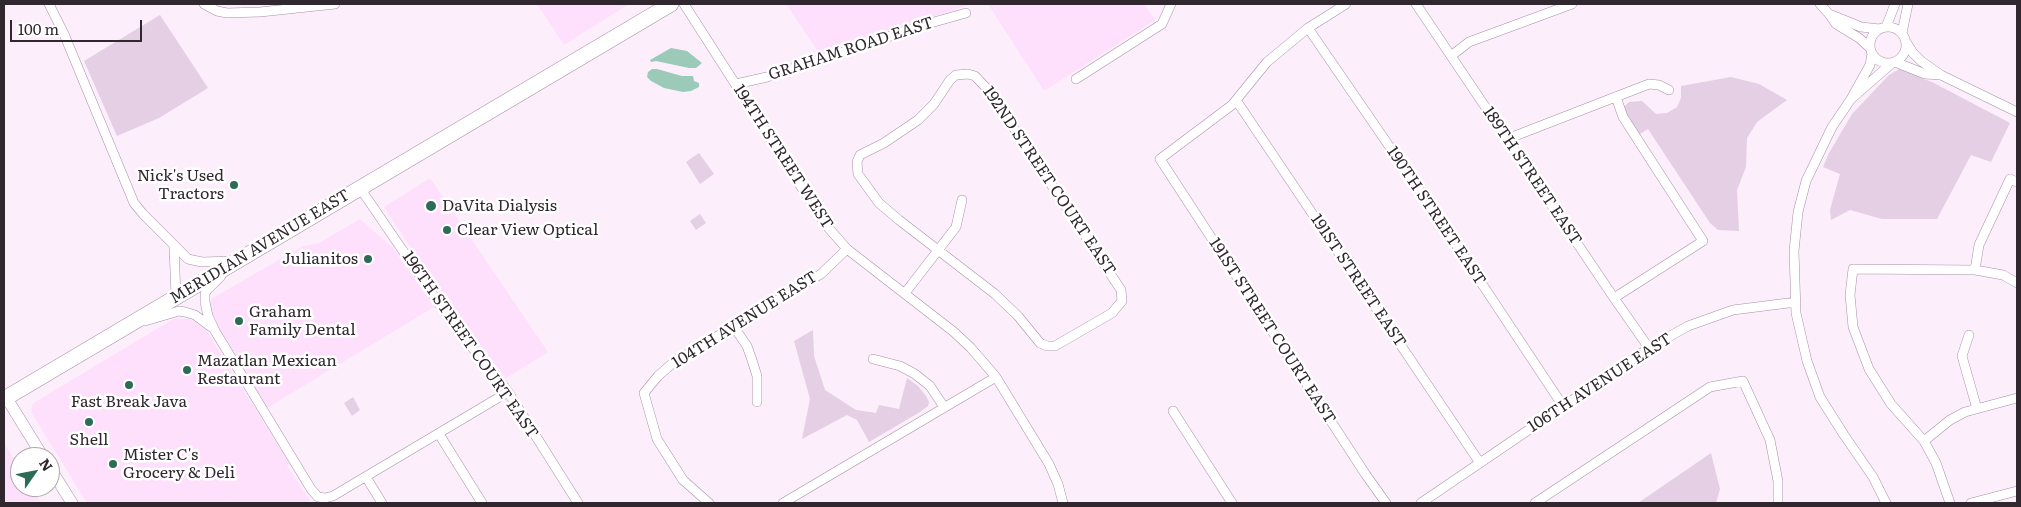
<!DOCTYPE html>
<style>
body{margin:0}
#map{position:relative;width:2021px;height:507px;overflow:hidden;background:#fdeefc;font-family:Literata,serif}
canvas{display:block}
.frame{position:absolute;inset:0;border:5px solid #30272f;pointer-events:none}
.north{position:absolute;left:10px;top:447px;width:50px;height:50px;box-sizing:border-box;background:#fff;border:1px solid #aca9ac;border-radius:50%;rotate:57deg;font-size:14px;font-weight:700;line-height:20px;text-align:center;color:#30272f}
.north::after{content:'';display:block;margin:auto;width:18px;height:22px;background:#2b6b58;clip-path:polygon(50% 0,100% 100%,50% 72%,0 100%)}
.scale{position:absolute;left:10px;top:20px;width:132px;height:22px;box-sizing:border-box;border:2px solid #30272f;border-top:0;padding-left:6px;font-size:15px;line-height:18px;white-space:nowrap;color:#30272f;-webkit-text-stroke:4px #fff;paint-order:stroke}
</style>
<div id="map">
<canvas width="2021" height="507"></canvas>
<div class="frame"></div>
<div class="north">N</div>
<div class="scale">100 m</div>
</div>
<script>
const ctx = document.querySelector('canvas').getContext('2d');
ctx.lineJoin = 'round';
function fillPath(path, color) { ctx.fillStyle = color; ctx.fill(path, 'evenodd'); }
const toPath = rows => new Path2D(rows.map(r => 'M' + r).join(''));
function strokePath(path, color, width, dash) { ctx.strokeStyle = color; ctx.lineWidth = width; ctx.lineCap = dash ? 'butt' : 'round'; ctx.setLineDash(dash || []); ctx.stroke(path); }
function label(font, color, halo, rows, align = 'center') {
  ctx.font = font + ' Literata,serif'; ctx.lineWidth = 5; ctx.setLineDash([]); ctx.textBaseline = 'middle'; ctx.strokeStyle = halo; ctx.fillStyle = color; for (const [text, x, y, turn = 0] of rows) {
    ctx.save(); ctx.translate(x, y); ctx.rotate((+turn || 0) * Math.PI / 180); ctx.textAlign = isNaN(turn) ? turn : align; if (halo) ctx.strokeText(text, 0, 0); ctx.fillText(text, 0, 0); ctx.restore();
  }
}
fillPath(toPath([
 [537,4,629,4,564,45],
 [786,4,971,4,821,56],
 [988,4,1144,4,1155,20,1044,91],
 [430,178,548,352,506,378,449,306,384,207],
 [360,219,394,249,434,307,267,408,212,317,210,304,211,299,303,246,319,243],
 [175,318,189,319,206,330,290,464,287,466,310,501,307,503,232,503,230,501,226,503,87,503,34,417,31,412,32,406,35,402],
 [4,443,20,469,20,487,31,487,41,503,4,503]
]), '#fee0fd');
fillPath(toPath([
 [160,15,208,88,159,118,117,136,84,61],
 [1901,68,1911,71,1921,78,1932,82,2010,123,1991,162,1971,155,1937,219,1882,219,1850,210,1831,220,1830,210,1840,174,1823,167,1829,153,1852,114,1889,75],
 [1731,77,1759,84,1787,100,1757,122,1747,138,1746,167,1737,190,1739,231,1718,230,1710,223,1648,129,1640,134,1624,112,1624,107,1629,102,1642,101,1656,114,1667,113,1677,107,1681,98,1681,86],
 [699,153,714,174,700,184,686,162],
 [700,214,706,223,696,230,690,221],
 [813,330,814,356,825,390,856,410,876,413,879,405,899,409,907,378,918,386,926,396,929,402,928,406,920,412,869,442,857,420,847,415,802,439,810,399,794,341],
 [353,397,360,410,352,416,344,403],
 [1711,453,1720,489,1716,503,1638,503]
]), '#e4cfe4');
fillPath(toPath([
 [671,48,687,51,702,63,696,68,689,68,656,61,651,62,650,60],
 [652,69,657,69,682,76,693,76,694,81,699,83,699,87,691,91,683,92,664,88,651,81,647,77,648,72]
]), '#9bcab9');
const minor = toPath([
 [49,4,64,34,134,203,143,214,188,259,202,262,232,261],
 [204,4,217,11,227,13,260,12,335,4],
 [684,4,825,224,847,249,954,332,971,348,996,377,1049,464,1058,484,1063,503],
 [1346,4,1308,28,1267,62,1232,105,1160,159,1366,475,1386,503],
 [1416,4,1614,298,1649,348],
 [1820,4,1829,14],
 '1870 45a18 18 0 1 1 36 0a18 18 0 1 1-36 0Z',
 [1886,27,1895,4],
 [1308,28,1431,207,1563,406],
 [1902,33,1908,4],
 [1870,48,1859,38,1836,24,1829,14,1861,27,1880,29],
 [1872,54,1870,65,1851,99,1892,63],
 [1451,56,1469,42,1572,4],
 [1895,62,1925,74,1941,75,1921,61,1913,53,1906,42],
 [968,74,975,76,990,92,1121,290,1122,301,1112,313,1055,346,1047,346,1040,343,1018,316,995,294,899,220,879,203,858,174,857,162,860,155,884,143,918,120,934,104,950,80,956,75,968,74],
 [1941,75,2017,112],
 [1076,79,1162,24,1171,4],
 [736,84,767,77,927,24,966,13],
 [1851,99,1832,127,1806,181,1798,212,1794,251,1796,313,1807,361,1820,397,1844,435,1873,477,1886,503],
 [1236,100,1480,463],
 [1507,139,1649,84,1659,85,1669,90],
 [360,188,457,330,494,373,508,392,578,503],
 [174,247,176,296],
 [1975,270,2003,275,2017,283],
 [221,276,207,290,205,294,205,302,208,316,215,331,311,489,318,497,325,498,333,496,508,392],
 [905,293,956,227,962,200],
 [1614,298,1703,241,1623,117,1616,97],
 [145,321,179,311,185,312,195,315,211,327],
 [734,327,747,346,752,360,757,376,757,402],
 [1969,335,1962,356,1977,409],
 [873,359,900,366,915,374,930,386,944,407],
 [1173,411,1232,503],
 [439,434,482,503],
 [1924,441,1950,420,1965,412,2017,398],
 [366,477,382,503],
 [709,503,683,480,657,439,644,393,658,376,674,362,821,274,847,249],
 [783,503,996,377],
 [1421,503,1649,348,1688,326,1733,310,1796,302],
 [1535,503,1710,387,1743,381,1770,440,1778,481,1778,503],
 [1950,503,1936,463,1924,441,1891,404,1869,369,1853,327,1850,295,1853,269,1975,270,1979,245,2010,179,2017,182],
 [1971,503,2017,491]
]);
const tertiary = toPath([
 [6,397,43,457],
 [50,468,72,503]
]);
const primary = toPath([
 [4,399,671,4]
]);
strokePath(minor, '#a690a6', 10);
strokePath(tertiary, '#a690a6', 12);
strokePath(primary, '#a690a6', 16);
strokePath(minor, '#fff', 9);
strokePath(tertiary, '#fff', 11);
strokePath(primary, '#fff', 15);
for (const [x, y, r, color] of [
 [234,185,5,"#2b6b58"],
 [431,206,6,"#2b6b58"],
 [447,230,5,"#2b6b58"],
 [368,259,5,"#2b6b58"],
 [239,321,5,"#2b6b58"],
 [187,370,5,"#2b6b58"],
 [129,385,5,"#2b6b58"],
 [89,422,5,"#2b6b58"],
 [113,464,5,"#2b6b58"]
]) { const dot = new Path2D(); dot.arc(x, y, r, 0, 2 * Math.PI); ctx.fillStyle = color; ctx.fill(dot); strokePath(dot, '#fff', 2); }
label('16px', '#30272f', '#fff', [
 ["GRAHAM ROAD EAST",851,49,-18],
 ["194TH STREET WEST",783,157,57],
 ["189TH STREET EAST",1532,176,56],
 ["192ND STREET COURT EAST",1049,181,56],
 ["190TH STREET EAST",1436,216,56],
 ["MERIDIAN AVENUE EAST",260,247,-31],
 ["191ST STREET EAST",1358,281,56],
 ["104TH AVENUE EAST",745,320,-32],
 ["191ST STREET COURT EAST",1272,331,57],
 ["196TH STREET COURT EAST",470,345,55],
 ["106TH AVENUE EAST",1600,383,-33]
]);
label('16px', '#30272f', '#fff', [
 ["Nick's Used",224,176,"right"],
 ["Tractors",224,194,"right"],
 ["DaVita Dialysis",442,206],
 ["Clear View Optical",457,230],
 ["Julianitos",358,259,"right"],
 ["Graham",249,312],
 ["Family Dental",249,330],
 ["Mazatlan Mexican",197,361],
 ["Restaurant",197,379],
 ["Fast Break Java",129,402,"center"],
 ["Shell",89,440,"center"],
 ["Mister C's",123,455],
 ["Grocery & Deli",123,473]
], 'left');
</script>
